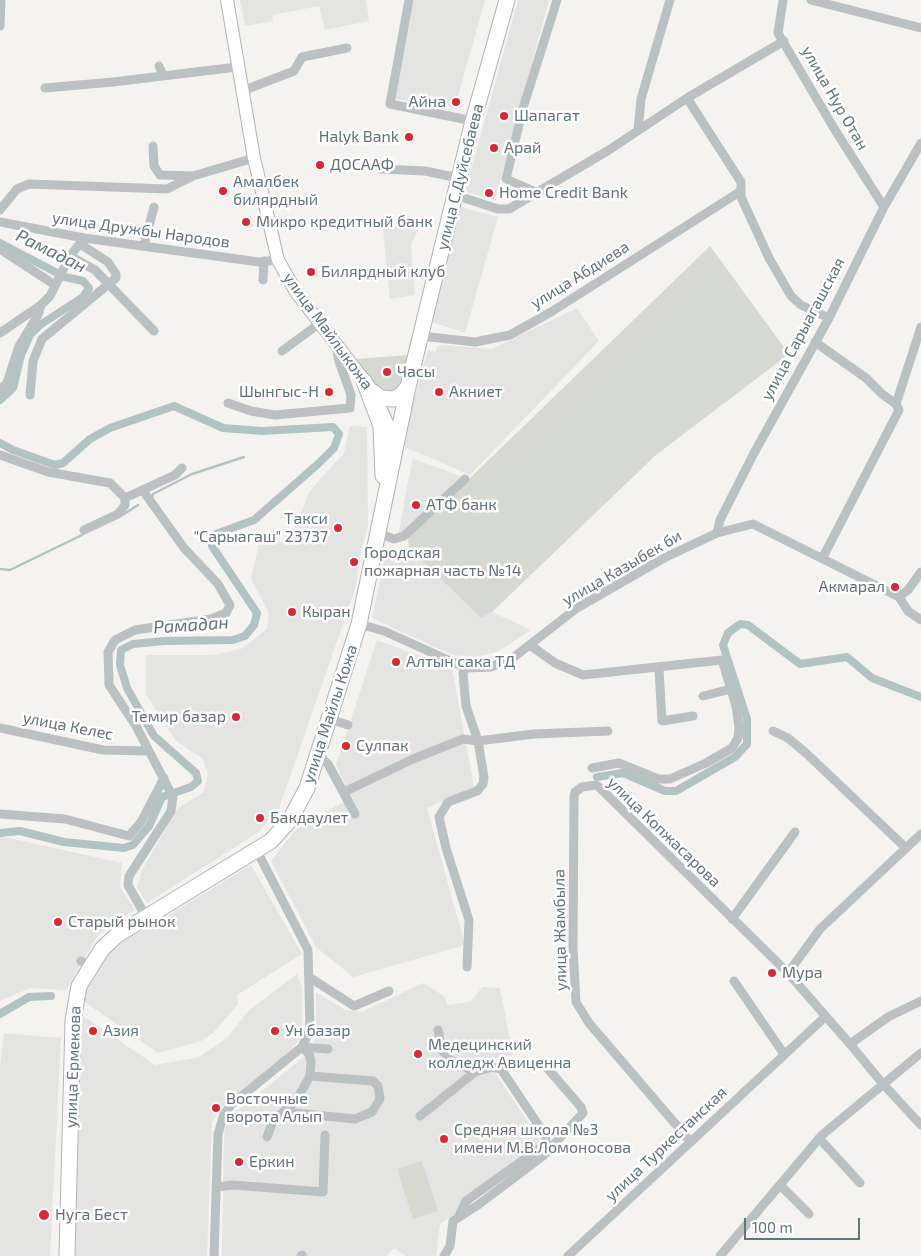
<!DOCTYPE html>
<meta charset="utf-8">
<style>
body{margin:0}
#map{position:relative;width:921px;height:1256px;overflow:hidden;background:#f4f3f0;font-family:"Exo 2",sans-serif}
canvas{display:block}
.scale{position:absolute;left:744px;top:1218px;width:116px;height:22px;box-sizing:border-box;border:2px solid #5f767a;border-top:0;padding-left:6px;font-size:15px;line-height:18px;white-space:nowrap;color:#5f767a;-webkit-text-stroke:4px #fff;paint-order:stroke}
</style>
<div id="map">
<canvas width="921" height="1256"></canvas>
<div class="scale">100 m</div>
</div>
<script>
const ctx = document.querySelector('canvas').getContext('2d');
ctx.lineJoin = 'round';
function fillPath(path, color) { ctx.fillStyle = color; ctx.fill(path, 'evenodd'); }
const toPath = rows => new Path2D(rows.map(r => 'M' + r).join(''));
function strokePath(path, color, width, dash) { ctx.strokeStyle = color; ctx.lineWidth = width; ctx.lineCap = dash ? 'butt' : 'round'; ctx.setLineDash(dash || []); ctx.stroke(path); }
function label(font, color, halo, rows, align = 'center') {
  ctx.font = font + ' "Exo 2",sans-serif'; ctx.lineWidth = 5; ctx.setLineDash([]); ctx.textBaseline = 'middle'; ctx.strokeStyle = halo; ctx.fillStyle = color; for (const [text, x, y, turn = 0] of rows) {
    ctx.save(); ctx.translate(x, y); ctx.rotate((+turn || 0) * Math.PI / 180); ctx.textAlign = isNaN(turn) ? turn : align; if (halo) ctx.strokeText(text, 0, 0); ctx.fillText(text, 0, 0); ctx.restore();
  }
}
fillPath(toPath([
 [240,0,366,0,369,21,325,30,319,6,272,15,273,21,245,26],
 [414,0,485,0,455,107,395,99],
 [518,0,549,0,495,199,465,192],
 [461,207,498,217,465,333,432,322],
 [394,223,421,224,411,245,415,295,390,299,383,229],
 [577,308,599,341,470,475,405,447,408,420,428,350,436,352,437,347,442,345,492,349],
 [350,426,367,427,368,526,361,550,355,590,278,811,259,832,147,903,137,888,142,870,178,808,204,792,208,774,202,758,176,741,146,694,146,655,213,655,241,649,267,629,269,613,251,579,260,539,289,544,309,492,344,453],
 [413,459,461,476,398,537,407,486],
 [387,548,409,548,481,617,492,612,531,630,497,652,476,657,452,655,372,618],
 [377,640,452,668,474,787,427,808,465,945,353,977,316,947,271,861,298,827,351,798,336,765],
 [0,836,122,863,120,887,135,910,98,935,66,990,30,988,0,1001],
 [251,865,302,954,237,995,238,1004,214,1032,201,1041,158,1053,82,1000,85,984,108,953,126,936,139,933],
 [297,974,302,988,302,1037,280,1062,222,1107,212,1122,207,1256,72,1256,79,1013,155,1065,199,1057,227,1038,248,1011],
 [423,983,444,996,447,1005,471,1002,482,987,500,988,513,1055,490,1059,491,1067,545,1147,542,1152,440,1224,436,1256,406,1256,394,1248,386,1256,222,1256,224,1136,227,1122,237,1111,310,1052,316,1036,316,992,345,1010,362,1012],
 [4,1033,61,1038,50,1256,0,1256,0,1066]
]), '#e4e4e3');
fillPath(toPath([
 [710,246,789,354,656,455,492,612,481,618,409,548,408,538],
 [408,355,401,386,396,395,378,391,356,359],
 [422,1161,438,1211,413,1219,397,1169]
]), '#d5d9cf');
strokePath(toPath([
 [152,498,153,494,192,474,244,457],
 [121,516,138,505],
 [0,569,10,570,84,534]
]), '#b1c3c3', 2.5);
strokePath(toPath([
 [0,243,65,277,83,281,89,288,83,297,40,325,30,335,21,355,13,388,0,400],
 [0,443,13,450,55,465,63,463,90,439,110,428,174,406,223,428,262,431,333,427,339,434,334,448,318,464,254,520,216,534,212,546,257,613,254,625,245,636,233,640,164,641,133,644,121,650,120,665,127,688,154,736,196,773,198,781,191,787,162,797,149,826,133,845,124,848,64,842,20,831,0,833],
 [597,777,623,773,665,791,676,791,735,757,747,744,747,719,723,645,728,633,740,624,748,625,800,664,847,657,872,678,921,697],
 [0,1014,29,997,51,996]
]), '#b1c3c3', 8);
const secondary = toPath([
 [227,0,254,158,278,260,296,292,373,392,396,443]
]);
const primary = toPath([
 [364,381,381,426,383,476],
 [373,392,381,398,393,399,400,396,408,387],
 [67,1256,73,1020,79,986,102,949,117,935,271,841,290,820,307,788,359,624,408,387,473,121,507,0]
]);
strokePath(secondary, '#adb5b7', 14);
strokePath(primary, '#aeb5b7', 17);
strokePath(toPath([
 [409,0,390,104,473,121],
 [783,0,778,33,835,130,884,207],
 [811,0,921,28],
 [0,26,1,0],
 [159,66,163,75],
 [45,88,113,82,237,67],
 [242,91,294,71,302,57,347,48],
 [687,98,741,182,741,197,769,258,791,296,801,305,829,318],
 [638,130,641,99,670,0],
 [153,146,154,166,160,175,193,176],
 [381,169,425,171,459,178],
 [538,193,506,179,523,108,557,0],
 [455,195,498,209,509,209,609,150,687,98,784,41],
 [0,210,17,189,29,184,167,189,193,176,254,158],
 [0,222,84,238,259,262,278,260],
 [144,245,154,207],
 [0,249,55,285],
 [70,256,95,270,154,331],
 [263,280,264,261],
 [0,333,41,305,50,296,70,256,83,240],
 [421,336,475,342,510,335,551,312,741,191],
 [815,342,866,378,882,394,896,404],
 [282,351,320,323],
 [0,390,7,383,19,346,38,315,41,305],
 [30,395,33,361,42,339,116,278,116,274,108,262,80,244],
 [228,403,251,411,275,415,350,408,351,395,339,361,337,352,340,347],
 [0,455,48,472,110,483,125,498],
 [144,492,184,548,218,584,230,605,226,613,211,619,135,630,115,640,108,652,109,685,136,726,173,797,171,811,166,819,129,876,128,885,146,917],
 [125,498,175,475,182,468],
 [84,530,118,514,125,505,125,498],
 [378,533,394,539,404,536,465,479],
 [717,533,720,520,754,453,829,318,884,207,921,143],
 [823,557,899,410,896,404,921,327],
 [899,597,908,590,921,572],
 [359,624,384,631,466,668,491,667,514,657,577,608,664,558,717,533,753,524,899,597,908,611,921,620],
 [530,645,555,663,583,675,722,660,736,706,739,728,738,738,732,748,706,763,670,779,658,779,619,763,592,768],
 [466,668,463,673,466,706,478,741,484,777,483,784,477,791,448,802,439,817,446,848,469,920,467,967],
 [659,669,662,721,693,716],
 [703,696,731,689],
 [330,719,348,725],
 [0,728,103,750,148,751],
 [773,731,788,738,807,754,906,848],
 [318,755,328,764,355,814],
 [344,792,413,759,463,739,478,741,534,734,608,731],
 [0,814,65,819,129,836,141,822,164,778],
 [732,919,795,832],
 [81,961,90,966],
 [788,973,820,929,921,834],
 [309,977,354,1006,389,991],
 [734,981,784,1054],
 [438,1030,442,1050,449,1059,475,1072],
 [850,1044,888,1017,921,1001],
 [302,1047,328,1049],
 [286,1112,355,1119,372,1112,380,1099,378,1086,373,1081,310,1076],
 [420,1116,475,1072,492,1067,501,1069,545,1135,546,1142,543,1146,466,1201,458,1218],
 [267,1137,273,1121,296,1101,310,1076,311,1061,309,1054,302,1047],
 [819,1138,860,1183],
 [690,1141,589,1023,576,1002,573,948,574,797,575,792,582,787,596,785,599,787,788,973,850,1044,883,1084,921,1125],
 [780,1185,809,1214],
 [216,1187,233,1185,323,1192,325,1135],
 [214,1256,218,1134,224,1114,232,1104,302,1047,310,1030,308,950,257,851],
 [301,1256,302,1255],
 [444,1256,450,1246,453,1221,478,1205,543,1156,583,1113,581,1107,548,1069],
 [568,1256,825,1017],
 [720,1256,822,1135,921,1053]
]), '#bac1c2', 9);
strokePath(secondary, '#fff', 12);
strokePath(primary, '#fff', 15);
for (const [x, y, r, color] of [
 [456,102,5,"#de2630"],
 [504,116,5,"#de2630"],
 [409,137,5,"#de2630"],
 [494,148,5,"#de2630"],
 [320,165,5,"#de2630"],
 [223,191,5,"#de2630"],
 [489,193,5,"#de2630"],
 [246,222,5,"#de2630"],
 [311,272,5,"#de2630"],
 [387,372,5,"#de2630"],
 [329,392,5,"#de2630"],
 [439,392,5,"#de2630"],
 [416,505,5,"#de2630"],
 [338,528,5,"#de2630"],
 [354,562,5,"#de2630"],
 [895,587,5,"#de2630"],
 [292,612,5,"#de2630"],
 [396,662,5,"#de2630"],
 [236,717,5,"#de2630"],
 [346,746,5,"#de2630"],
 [260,818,5,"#de2630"],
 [58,922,5,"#de2630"],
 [772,973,5,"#de2630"],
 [93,1031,5,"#de2630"],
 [275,1031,5,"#de2630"],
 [418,1054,5,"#de2630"],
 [216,1108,5,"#de2630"],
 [444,1139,5,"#de2630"],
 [239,1162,5,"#de2630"],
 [44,1215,6,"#de2630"]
]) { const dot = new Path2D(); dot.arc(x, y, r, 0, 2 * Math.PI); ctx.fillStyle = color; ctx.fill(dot); strokePath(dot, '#fff', 2); }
label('16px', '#5f767a', '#fff', [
 ["улица Нур Отан",835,98,60],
 ["улица С.Дуйсебаева",460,177,-76],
 ["улица Дружбы Народов",141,230,8],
 ["улица Абдиева",580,275,-32],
 ["улица Сарыагашская",803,329,-62],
 ["улица Майлыкожа",328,331,54],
 ["улица Казыбек би",622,568,-30],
 ["улица Майлы Кожа",330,714,-72],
 ["улица Келес",68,726,11],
 ["улица Копжасарова",664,832,44],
 ["улица Жамбыла",560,930,-91],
 ["улица Ермекова",73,1067,-88],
 ["улица Туркестанская",666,1144,-43]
]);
label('16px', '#5f767a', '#fff', [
 ["Айна",446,102,"right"],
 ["Шапагат",514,116],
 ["Halyk Bank",399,137,"right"],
 ["Арай",504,148],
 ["ДОСААФ",330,165],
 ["Амалбек",233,182],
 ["билярдный",233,200],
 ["Home Credit Bank",499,193],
 ["Микро кредитный банк",256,222],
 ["Билярдный клуб",321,272],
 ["Часы",397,372],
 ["Шынгыс-Н",319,392,"right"],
 ["Акниет",449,392],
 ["АТФ банк",426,505],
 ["Такси",328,519,"right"],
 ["\"Сарыагаш\" 23737",328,537,"right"],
 ["Городская",364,553],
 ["пожарная часть №14",364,571],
 ["Акмарал",885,587,"right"],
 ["Кыран",302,612],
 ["Алтын сака ТД",406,662],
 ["Темир базар",226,717,"right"],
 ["Сулпак",356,746],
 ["Бакдаулет",270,818],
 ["Старый рынок",68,922],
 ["Мура",782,973],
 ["Азия",103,1031],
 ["Ун базар",285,1031],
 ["Медецинский",428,1045],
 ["колледж Авиценна",428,1063],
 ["Восточные",226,1099],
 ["ворота Алып",226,1117],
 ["Средняя школа №3",454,1130],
 ["имени М.В.Ломоносова",454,1148],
 ["Еркин",249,1162],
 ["Нуга Бест",55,1215]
], 'left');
label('italic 18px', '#5a7776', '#fff', [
 ["Рамадан",51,251,26],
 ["Рамадан",191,625,-4]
]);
</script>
